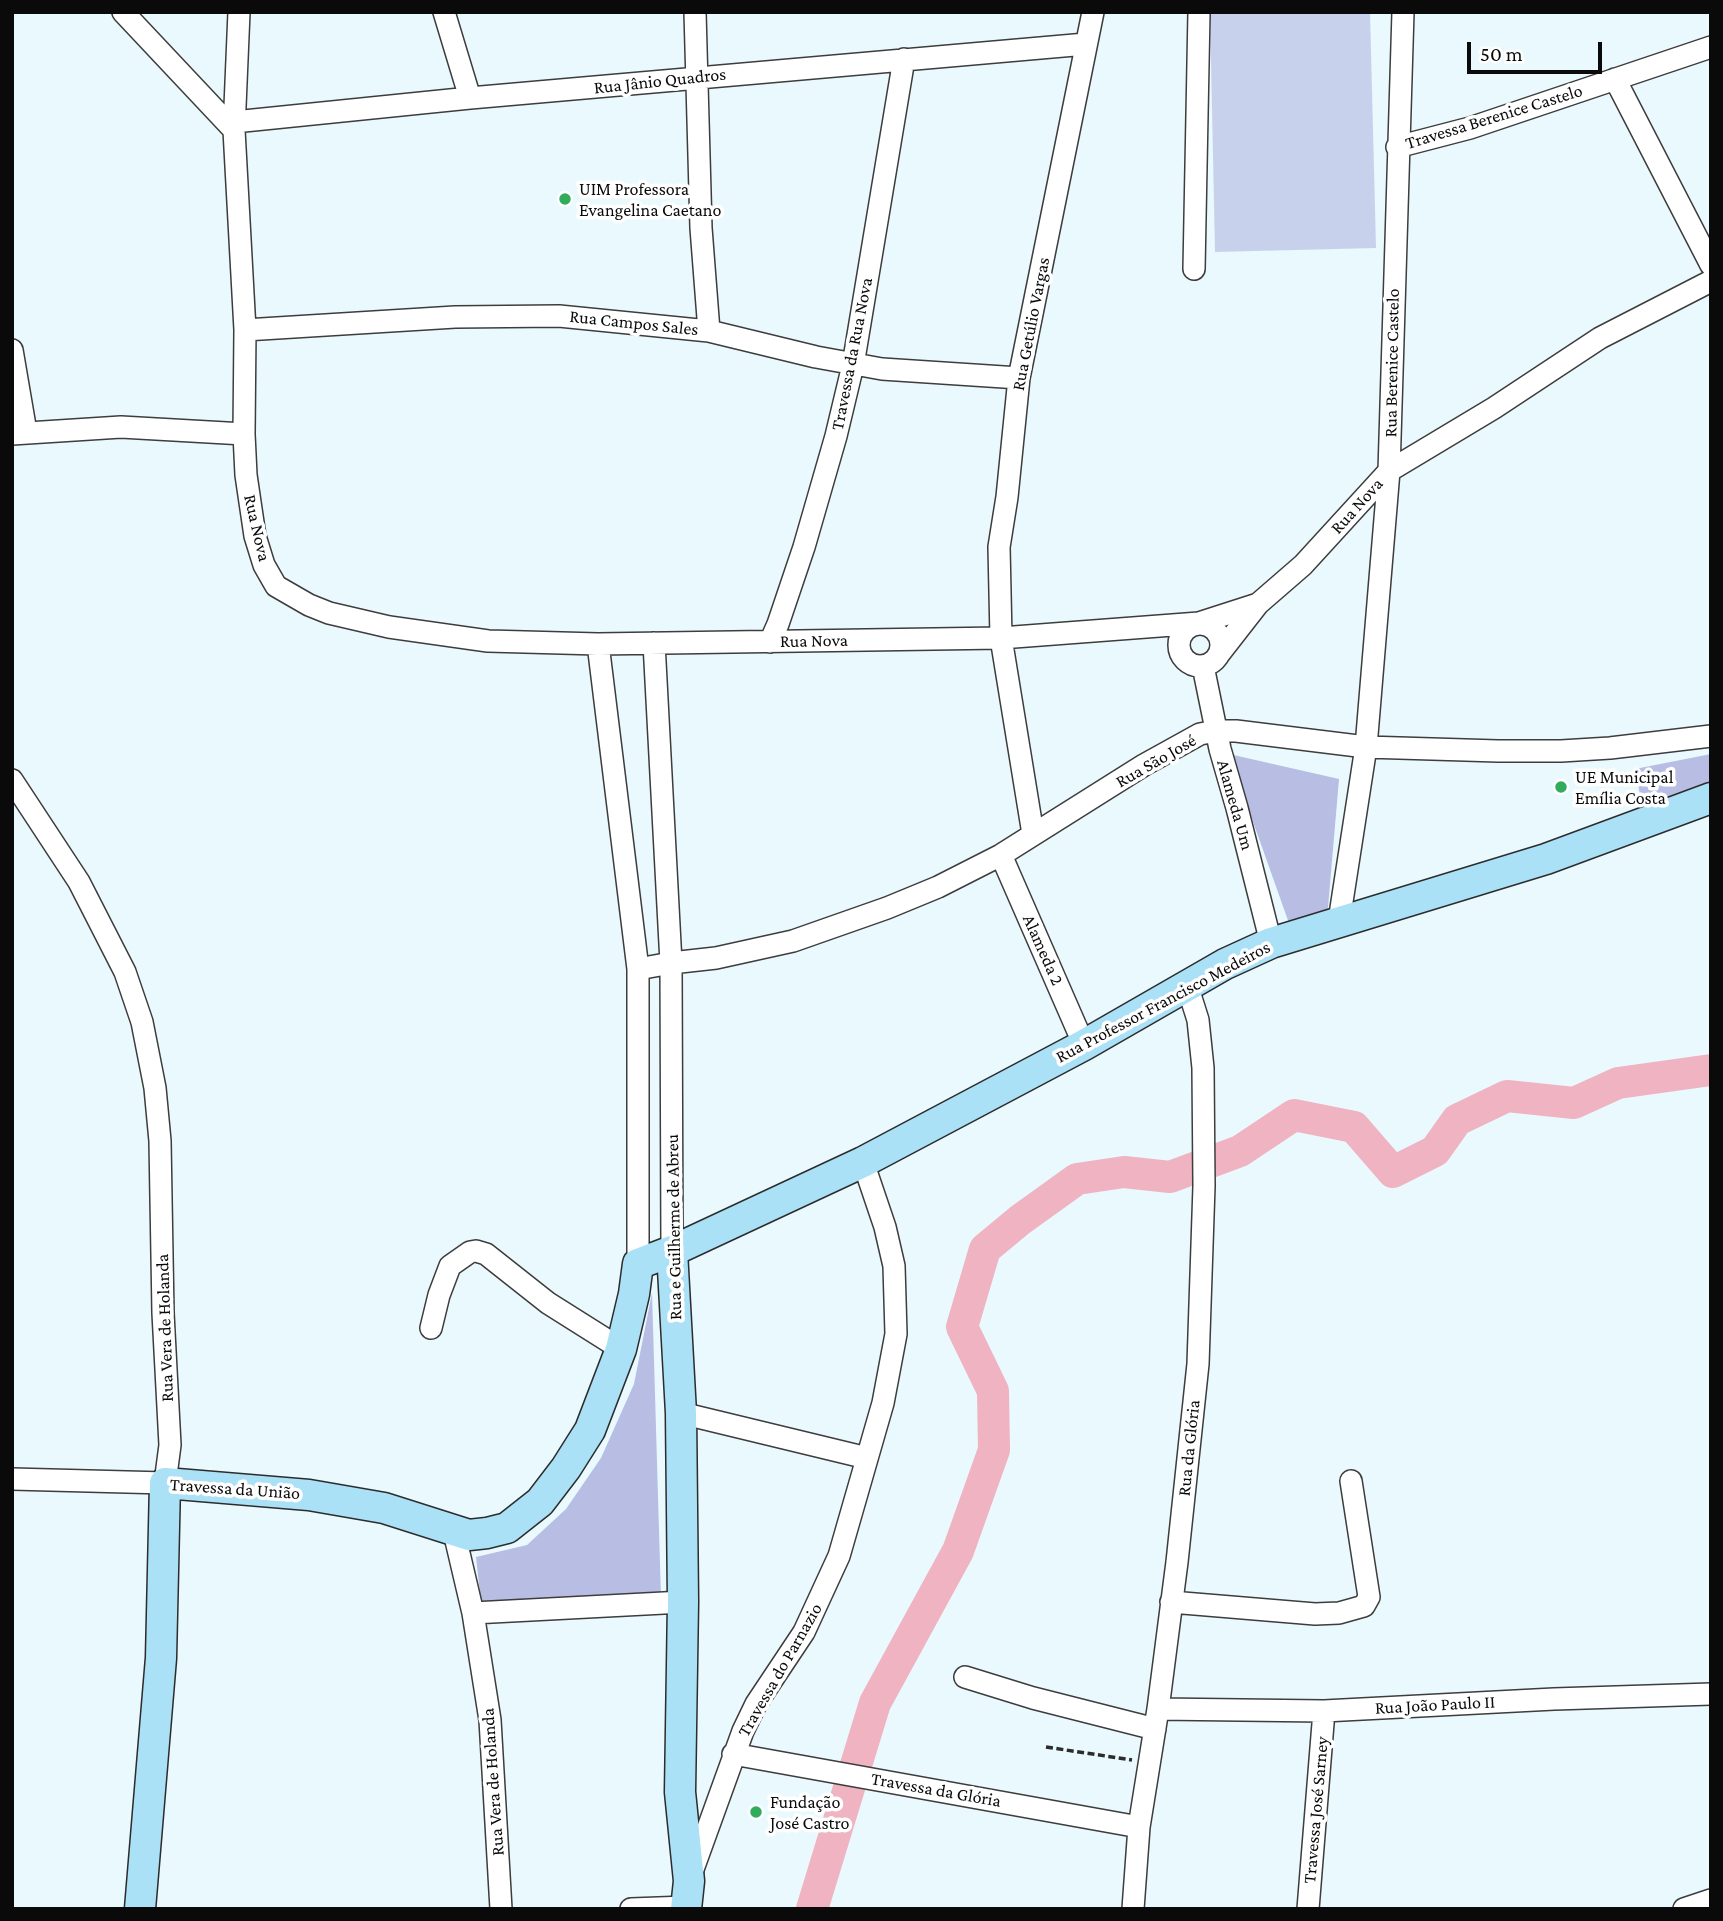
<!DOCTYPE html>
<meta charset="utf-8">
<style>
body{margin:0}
#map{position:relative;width:1723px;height:1921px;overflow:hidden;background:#e9f9fd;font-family:"Crimson Pro",serif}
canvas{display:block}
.frame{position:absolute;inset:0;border:14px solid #0a0a0a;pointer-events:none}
.scale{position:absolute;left:1467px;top:42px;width:135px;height:32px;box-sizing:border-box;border:4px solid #0a0a0a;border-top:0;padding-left:9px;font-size:21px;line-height:24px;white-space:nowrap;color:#0a0a0a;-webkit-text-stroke:5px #fff;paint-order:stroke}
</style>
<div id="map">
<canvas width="1723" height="1921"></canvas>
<div class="frame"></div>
<div class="scale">50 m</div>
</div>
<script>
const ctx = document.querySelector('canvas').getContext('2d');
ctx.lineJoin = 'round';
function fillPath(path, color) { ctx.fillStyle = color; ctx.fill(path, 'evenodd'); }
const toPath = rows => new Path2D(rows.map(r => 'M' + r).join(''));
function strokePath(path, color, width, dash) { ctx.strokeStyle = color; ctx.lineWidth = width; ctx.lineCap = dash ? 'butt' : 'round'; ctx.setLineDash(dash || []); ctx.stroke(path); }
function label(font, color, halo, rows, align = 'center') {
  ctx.font = font + ' "Crimson Pro",serif'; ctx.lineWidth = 7; ctx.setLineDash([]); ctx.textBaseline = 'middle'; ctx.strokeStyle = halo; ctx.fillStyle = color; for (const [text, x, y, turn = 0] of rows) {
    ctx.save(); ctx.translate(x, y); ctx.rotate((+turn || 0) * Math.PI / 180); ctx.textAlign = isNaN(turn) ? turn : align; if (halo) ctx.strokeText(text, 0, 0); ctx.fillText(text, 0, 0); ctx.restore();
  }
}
fillPath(toPath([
 [1229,754,1339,779,1327,919,1290,926],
 [1711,754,1711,785,1644,815,1635,769],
 [652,1293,661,1598,482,1611,476,1557,527,1545,566,1509,601,1458,634,1384]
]), '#b7bde3');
fillPath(toPath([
 [1210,12,1370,12,1376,248,1215,252]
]), '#c8d1eb');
strokePath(toPath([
 [812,1909,875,1703,958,1551,994,1450,993,1391,962,1327,985,1249,1020,1220,1077,1179,1124,1172,1170,1177,1240,1151,1294,1115,1354,1127,1393,1172,1435,1151,1457,1120,1507,1096,1574,1103,1618,1083,1711,1070]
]), '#efb3c1', 32);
const street = toPath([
 [123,12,234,130],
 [239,12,234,130,245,330,244,434,246,475,255,536,264,565,276,586,309,605,329,613,389,627,488,641,598,644,1001,638,1199,623,1258,604,1303,565,1389,471,1494,408,1600,338,1711,281],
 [444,12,470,98],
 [695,12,701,228,709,331],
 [1615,79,1711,265],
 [234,122,470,98,1086,44],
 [1397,147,1470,128,1711,47],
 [1194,269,1199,12],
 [245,330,455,317,559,316,709,331,816,357,882,369,1019,378],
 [12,350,26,432],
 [12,434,121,427,244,434],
 '1179 645a21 21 0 1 1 42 0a21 21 0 1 1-42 0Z',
 [770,642,778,624,804,547,836,436,853,365,904,59],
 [654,643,671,963,672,1251],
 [598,644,638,969,638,1264],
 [1219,654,1258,604],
 [1203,666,1220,749,1237,808,1271,943],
 [12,780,79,882,125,972,142,1022,155,1088,160,1141,163,1313,170,1445,165,1483,12,1479],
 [1033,834,1001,638,999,547,1007,497,1019,378,1093,12],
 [1001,855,1084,1045],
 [1339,921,1366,747,1389,471,1403,12],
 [638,969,671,963,716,958,793,941,887,908,938,887,1001,855,1144,765,1200,734,1216,731,1236,731,1366,747,1498,751,1561,751,1610,748,1711,736],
 [431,1328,439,1295,450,1266,470,1252,476,1251,486,1254,548,1303,621,1349],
 [681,1413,867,1458],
 [454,1532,473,1613,490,1720,501,1909],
 [1171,1602,1315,1614,1339,1613,1364,1606,1369,1597,1351,1481],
 [473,1613,683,1602],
 [965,1677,1033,1698,1155,1729],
 [1158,1709,1324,1711,1554,1699,1711,1694],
 [733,1754,1139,1827],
 [692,1872,743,1731,756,1704,804,1632,839,1556,883,1403,896,1334,894,1266,885,1227,863,1162],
 [631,1909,686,1907],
 [1133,1909,1139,1827,1158,1709,1177,1562,1198,1364,1204,1186,1203,1068,1198,1020,1187,985],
 [1308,1909,1324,1711],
 [1684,1909,1711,1900]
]);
const secondary = toPath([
 [672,1251,681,1413,683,1602,680,1792,689,1881,686,1909],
 [140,1909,161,1658,165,1483,309,1495,384,1508,469,1535,487,1533,507,1528,540,1502,566,1468,590,1430,621,1349,634,1294,638,1264,672,1251,863,1162,1084,1045,1225,964,1271,943,1546,859,1711,798]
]);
strokePath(street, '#3d3d3d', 24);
strokePath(secondary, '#2c2c2c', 33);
strokePath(toPath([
 [1046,1747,1132,1760]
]), '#2c2c2c', 3.5, [7, 3.5]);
strokePath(street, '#fff', 21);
strokePath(secondary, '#abe1f7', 30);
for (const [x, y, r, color] of [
 [565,199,7,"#31ab5c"],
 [1561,787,7,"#31ab5c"],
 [756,1812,7,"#31ab5c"]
]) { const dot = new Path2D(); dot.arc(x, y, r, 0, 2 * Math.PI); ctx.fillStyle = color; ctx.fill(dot); strokePath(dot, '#fff', 2.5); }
label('18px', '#0a0a0a', '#fff', [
 ["Rua Jânio Quadros",660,81,-6],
 ["Travessa Berenice Castelo",1494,117,-17],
 ["Rua Campos Sales",634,323,6],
 ["Rua Getúlio Vargas",1031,324,-79],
 ["Travessa da Rua Nova",852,354,-79],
 ["Rua Berenice Castelo",1392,363,-89],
 ["Rua Nova",1357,506,-48],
 ["Rua Nova",257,528,77],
 ["Rua Nova",814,641,-1],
 ["Rua São José",1156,761,-30],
 ["Alameda Um",1235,805,74],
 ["Alameda 2",1043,950,66],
 ["Rua Professor Francisco Medeiros",1163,1002,-28],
 ["Rua e Guilherme de Abreu",674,1227,-91],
 ["Rua Vera de Holanda",165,1328,-92],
 ["Rua da Glória",1189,1448,-84],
 ["Travessa da União",235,1489,4],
 ["Travessa do Parnazio",780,1670,-60],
 ["Rua João Paulo II",1435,1705,-3],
 ["Rua Vera de Holanda",493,1782,-94],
 ["Travessa da Glória",936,1790,10],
 ["Travessa José Sarney",1316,1810,-85]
]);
label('18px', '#0a0a0a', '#fff', [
 ["UIM Professora",579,189],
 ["Evangelina Caetano",579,210],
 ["UE Municipal",1575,777],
 ["Emília Costa",1575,798],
 ["Fundação",770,1802],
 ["José Castro",770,1823]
], 'left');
</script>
